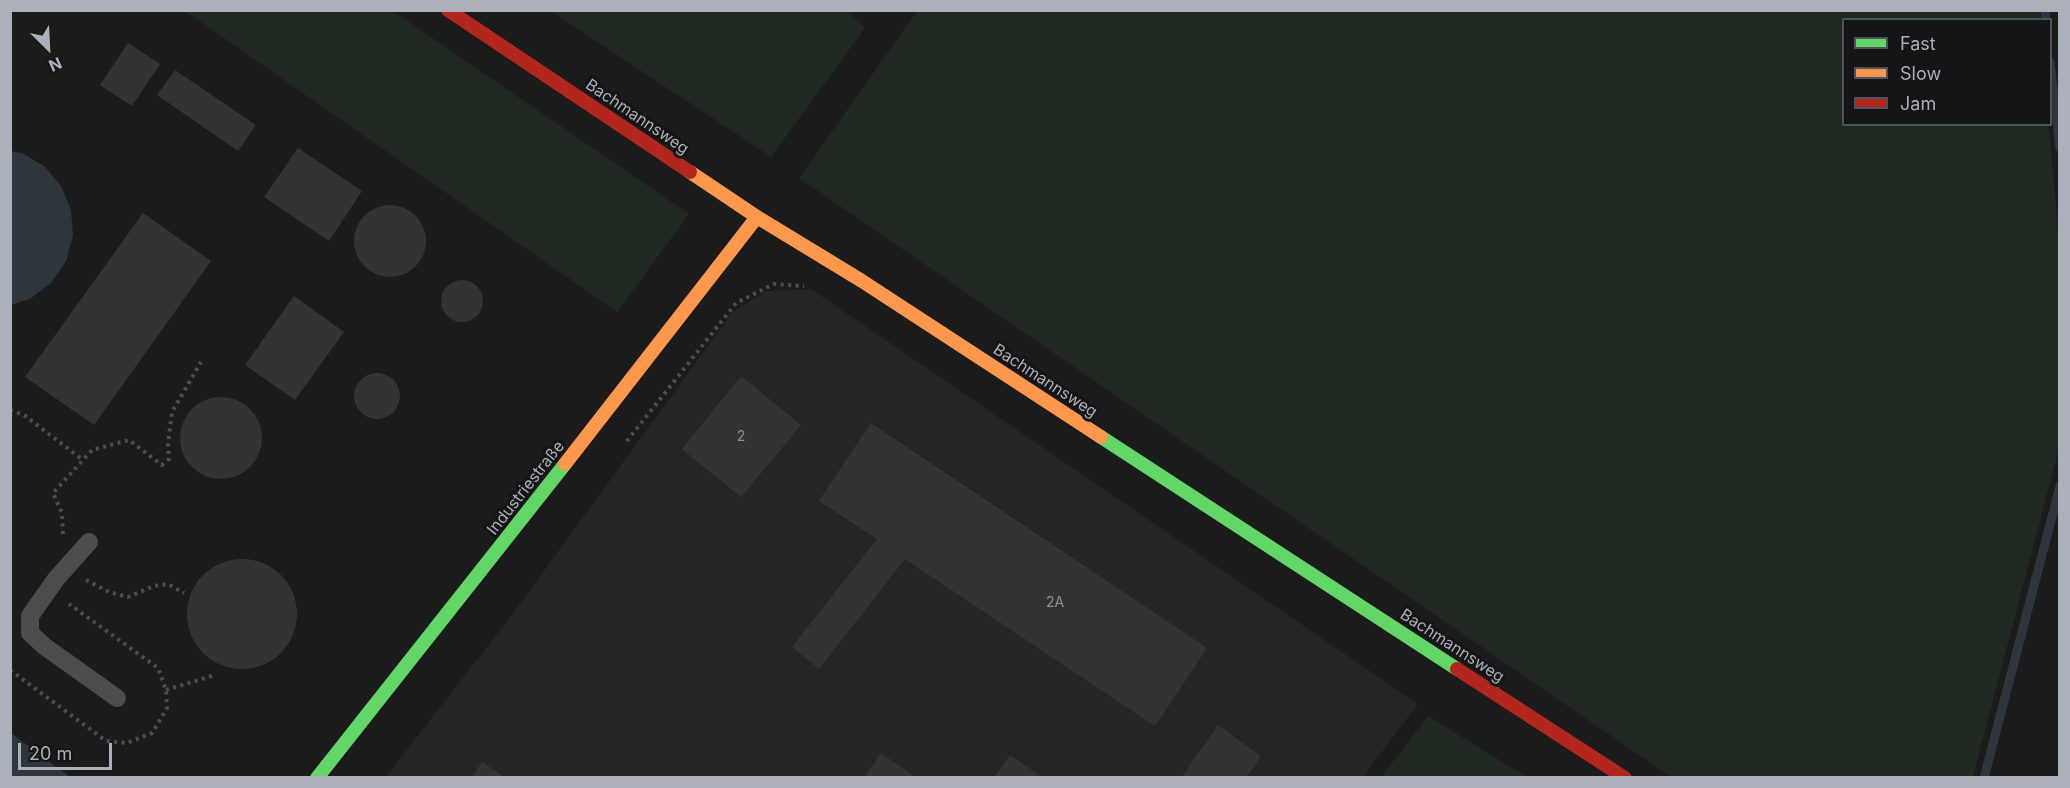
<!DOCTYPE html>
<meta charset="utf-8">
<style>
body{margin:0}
#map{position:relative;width:2070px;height:788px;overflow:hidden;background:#1b1b1b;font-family:Inter,sans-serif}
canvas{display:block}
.frame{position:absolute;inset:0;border:12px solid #acb0bb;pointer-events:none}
.legend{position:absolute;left:1842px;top:18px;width:210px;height:108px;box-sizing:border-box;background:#151417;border:2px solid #515259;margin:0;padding:8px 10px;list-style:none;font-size:18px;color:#acb0bb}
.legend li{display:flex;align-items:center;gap:12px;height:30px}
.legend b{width:30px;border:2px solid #515259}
.north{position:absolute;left:18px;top:18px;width:60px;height:60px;-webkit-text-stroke:4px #151417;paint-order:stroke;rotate:156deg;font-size:16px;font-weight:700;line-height:24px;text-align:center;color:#acb0bb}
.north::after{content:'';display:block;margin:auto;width:21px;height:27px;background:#acb0bb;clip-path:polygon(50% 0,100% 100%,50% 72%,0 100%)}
.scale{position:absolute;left:18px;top:743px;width:94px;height:27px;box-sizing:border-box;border:3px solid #acb0bb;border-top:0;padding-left:8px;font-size:18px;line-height:21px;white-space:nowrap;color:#acb0bb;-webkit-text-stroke:4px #151417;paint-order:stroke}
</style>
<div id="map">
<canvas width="2070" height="788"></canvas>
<div class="frame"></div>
<ul class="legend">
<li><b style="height:8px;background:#63d668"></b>Fast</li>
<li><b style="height:8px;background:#ff974d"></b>Slow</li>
<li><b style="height:8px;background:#b3261e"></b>Jam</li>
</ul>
<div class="north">N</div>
<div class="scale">20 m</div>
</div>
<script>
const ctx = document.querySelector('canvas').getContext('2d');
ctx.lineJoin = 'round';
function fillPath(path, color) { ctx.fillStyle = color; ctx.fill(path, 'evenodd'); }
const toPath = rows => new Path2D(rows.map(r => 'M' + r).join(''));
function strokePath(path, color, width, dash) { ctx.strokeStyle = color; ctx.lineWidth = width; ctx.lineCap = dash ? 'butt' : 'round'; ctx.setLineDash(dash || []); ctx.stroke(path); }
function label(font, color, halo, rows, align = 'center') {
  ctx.font = font + ' Inter,sans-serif'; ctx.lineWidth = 6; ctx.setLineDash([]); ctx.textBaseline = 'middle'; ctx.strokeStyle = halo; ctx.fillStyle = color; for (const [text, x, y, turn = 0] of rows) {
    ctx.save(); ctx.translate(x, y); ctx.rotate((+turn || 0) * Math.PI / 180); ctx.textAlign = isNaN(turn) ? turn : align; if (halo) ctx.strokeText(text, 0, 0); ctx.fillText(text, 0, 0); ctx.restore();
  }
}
fillPath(toPath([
 [811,289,1418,704,1363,777,385,778,508,620,732,313,766,291]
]), '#252527');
fillPath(toPath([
 [918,10,2040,11,2041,19,1844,20,1844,124,2049,125,2060,254,2059,448,1973,777,1671,777,799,178],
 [185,11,393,11,689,214,617,312],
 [551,11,848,11,865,28,771,157],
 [1428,716,1527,777,1381,777]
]), '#202822');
fillPath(toPath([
 [11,151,22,153,44,166,61,186,71,210,73,236,66,261,51,283,30,299,11,305],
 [10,733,11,733,70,777,11,777]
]), '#2e353d');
strokePath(toPath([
 [2045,10,2046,20],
 [2050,62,2060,148],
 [1984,778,2060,486]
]), '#2e353d', 9);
fillPath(toPath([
 [128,43,160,64,132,106,100,85],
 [175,70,256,125,238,151,157,95],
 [298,148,362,191,329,241,264,197],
 '354 241a36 36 0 1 1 72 0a36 36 0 1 1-72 0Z',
 [143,213,211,261,94,425,25,377],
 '441 301a21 21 0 1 1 42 0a21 21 0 1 1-42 0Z',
 [294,296,344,332,295,400,245,365],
 '354 396a23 23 0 1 1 46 0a23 23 0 1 1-46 0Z',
 [741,376,801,425,741,497,682,449],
 '180 438a41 41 0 1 1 82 0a41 41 0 1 1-82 0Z',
 [871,423,1207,648,1155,726,905,559,819,669,792,647,877,539,819,501],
 '187 614a55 55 0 1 1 110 0a55 55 0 1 1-110 0Z',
 [1218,725,1261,756,1246,778,1181,778],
 [881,753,916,778,869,778,866,775],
 [1010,755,1044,778,994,778],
 [482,762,506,778,471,778]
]), '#333');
strokePath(toPath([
 [10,410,24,415,83,460],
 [627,441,736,303,774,284,804,286],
 [63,534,62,513,53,493,92,450,129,440,162,465,169,459,168,444,172,412,201,362],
 [86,580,109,592,128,597,154,586,168,584,184,593],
 [10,670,106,741,127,743,152,733,167,708,166,690,158,668,69,604],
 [166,690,215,675]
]), '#4c4d50', 4, [3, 4.5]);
strokePath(toPath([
 [89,542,56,579,30,616,30,633,44,646,117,698]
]), '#4b4c4e', 18);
strokePath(toPath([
 [1101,437,1457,669],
 [317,778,565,464]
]), '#63d668', 14);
strokePath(toPath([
 [690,172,757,217,862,281,1101,437],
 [565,464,757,217]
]), '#ff974d', 14);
strokePath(toPath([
 [448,10,690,172],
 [1457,669,1625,778]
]), '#b3261e', 14);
label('14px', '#8e9199', null, [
 ["2",741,437],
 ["2A",1055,603]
]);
label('16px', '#acb0bb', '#151417', [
 ["Bachmannsweg",637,117,34],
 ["Bachmannsweg",1045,381,33],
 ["Industriestraße",526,488,-52],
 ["Bachmannsweg",1452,646,33]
]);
</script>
